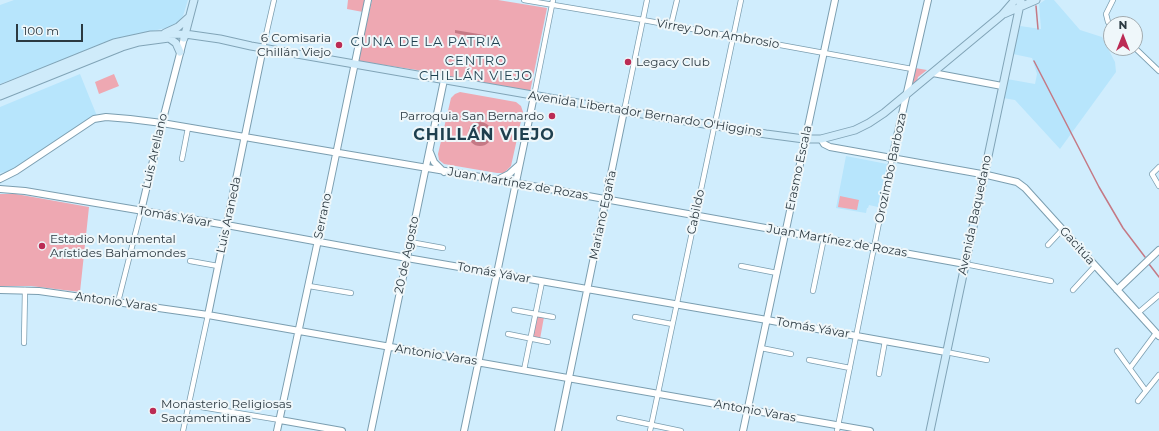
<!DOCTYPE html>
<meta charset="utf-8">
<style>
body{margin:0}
#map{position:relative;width:1159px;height:431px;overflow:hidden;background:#d0edfd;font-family:Montserrat,sans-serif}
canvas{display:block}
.north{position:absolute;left:1103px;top:16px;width:40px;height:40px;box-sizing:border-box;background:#eff7fa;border:1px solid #a1abb0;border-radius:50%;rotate:0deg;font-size:11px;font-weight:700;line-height:16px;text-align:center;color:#2b3941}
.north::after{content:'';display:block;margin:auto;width:14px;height:18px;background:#bb2b54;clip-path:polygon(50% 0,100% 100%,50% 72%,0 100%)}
.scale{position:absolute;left:16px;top:24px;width:67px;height:18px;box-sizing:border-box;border:2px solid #2b3941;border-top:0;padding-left:5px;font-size:12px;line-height:14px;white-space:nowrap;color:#2b3941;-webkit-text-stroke:3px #eff7fa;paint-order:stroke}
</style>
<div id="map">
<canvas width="1159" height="431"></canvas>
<div class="north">N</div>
<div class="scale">100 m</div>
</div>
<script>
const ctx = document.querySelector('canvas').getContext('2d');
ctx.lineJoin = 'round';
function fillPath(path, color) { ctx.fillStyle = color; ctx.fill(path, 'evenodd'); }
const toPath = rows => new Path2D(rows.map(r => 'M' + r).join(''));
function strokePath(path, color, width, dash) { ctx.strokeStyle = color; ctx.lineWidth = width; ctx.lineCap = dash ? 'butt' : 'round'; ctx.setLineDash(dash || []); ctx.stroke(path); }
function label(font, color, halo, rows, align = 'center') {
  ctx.font = font + ' Montserrat,sans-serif'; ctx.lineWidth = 4; ctx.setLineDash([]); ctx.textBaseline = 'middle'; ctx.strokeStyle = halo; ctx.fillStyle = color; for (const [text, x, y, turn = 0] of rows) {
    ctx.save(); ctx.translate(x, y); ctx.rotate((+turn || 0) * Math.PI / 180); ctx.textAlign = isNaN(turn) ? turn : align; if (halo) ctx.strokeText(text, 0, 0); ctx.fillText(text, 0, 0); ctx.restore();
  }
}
fillPath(toPath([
 [14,0,188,0,183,16,175,26,148,32,84,52,0,84,0,5],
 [1045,0,1054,0,1080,30,1102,37,1115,62,1116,72,1060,149,1015,100,1003,98,1007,79,1035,84,1037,74,1032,58,1013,54,1020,26,1041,29,1039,4],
 [80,74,97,116,88,119,10,171,0,173,0,107],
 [846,156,887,164,878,207,869,205,868,208,867,208,866,213,836,208]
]), '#b7e5fc');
fillPath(toPath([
 [348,0,366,0,363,12,347,9],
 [372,0,498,0,547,8,530,92,450,79,450,75,358,61],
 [915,68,927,70,918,77,917,81,911,86],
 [114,74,119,86,99,94,95,82],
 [460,92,516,102,521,106,523,112,511,166,504,173,497,173,444,164,439,160,438,154,451,98,455,94],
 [0,194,16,194,89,207,80,292,31,286,0,286],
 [840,196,859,200,857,210,838,207],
 [537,316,544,317,540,339,533,338]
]), '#eea8b2');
fillPath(toPath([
 [455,30,496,37,495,41,455,33],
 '468 134a12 12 0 1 1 24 0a12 12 0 1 1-24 0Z'
]), '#c47985');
strokePath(toPath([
 [1036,6,1038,29],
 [1034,61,1099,187,1123,228,1145,257],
 [1149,264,1159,277]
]), '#c47985', 1.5);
const minor = toPath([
 [524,0,643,20,912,69],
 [671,25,677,0],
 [1111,26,1108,22,1106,14,1113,0],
 [263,48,274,0],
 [1135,48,1159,71],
 [534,96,553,0],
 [624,111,647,0],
 [182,159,188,128],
 [1159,167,1152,174,1159,186],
 [410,242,443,248],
 [1048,245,1062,230],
 [190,261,218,266],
 [965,264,1051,281],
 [741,266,777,273],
 [309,286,351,293],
 [1073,290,1095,266],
 [813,291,824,238],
 [118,302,141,211],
 [514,310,553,317],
 [1138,313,1159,295],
 [635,317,672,324],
 [508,334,548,342],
 [24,343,25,290],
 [761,348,791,354],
 [1117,351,1146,391],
 [946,352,987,360],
 [809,360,850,368],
 [1130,368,1156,333],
 [524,370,542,282],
 [879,374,885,341],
 [1138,401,1159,375],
 [189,405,280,420],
 [619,418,681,431],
 [183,431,208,315],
 [650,431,741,0],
 [837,431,892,158]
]);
const tertiary = toPath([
 [933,73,1002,86],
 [821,139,824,144,830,147,987,175,1017,182,1025,188,1159,336],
 [430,152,434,162,444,172],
 [892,158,928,0],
 [0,179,16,171,94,119,106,117,130,119,162,123,516,183,965,264],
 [497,180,509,174,519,165],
 [0,189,25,191,232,226,407,258,767,320,946,352],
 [141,211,162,123,184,38],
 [0,290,39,291,208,315,870,431],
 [1117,290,1159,250],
 [208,315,263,48],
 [280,420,342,431],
 [277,431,323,217,368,0],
 [371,431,444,80],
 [464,431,534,96],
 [558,431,624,111],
 [743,431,835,0]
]);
const primary = toPath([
 [1004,14,1036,0],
 [165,33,178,27,188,18],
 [169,38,176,43,180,52],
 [184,38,194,0],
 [0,89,114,43,151,35,185,34,220,39,251,46,624,111,766,134,804,139,821,139,855,130,869,123,884,113,1002,15,1015,0],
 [0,96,122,47,139,42,169,38],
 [930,431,1021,0]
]);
strokePath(minor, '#7b9eb0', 6);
strokePath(tertiary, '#7b9eb0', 8);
strokePath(primary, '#81a4b7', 9);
strokePath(minor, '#fff', 4.5);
strokePath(tertiary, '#fff', 6);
strokePath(primary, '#cfebfa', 7);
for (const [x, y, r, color] of [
 [339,45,4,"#bb2b54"],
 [628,62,4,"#bb2b54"],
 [552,116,4,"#bb2b54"],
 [42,246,4,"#bb2b54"],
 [153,411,4,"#bb2b54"]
]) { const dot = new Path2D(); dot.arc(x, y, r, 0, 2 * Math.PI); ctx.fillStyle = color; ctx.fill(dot); strokePath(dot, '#eff7fa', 1.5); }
label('12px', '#2b3941', '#eff7fa', [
 ["Virrey Don Ambrosio",718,34,10],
 ["Avenida Libertador Bernardo O'Higgins",645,114,9],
 ["Luis Arellano",155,151,-77],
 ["Erasmo Escala",799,168,-78],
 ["Orozimbo Barboza",891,168,-78],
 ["Juan Martínez de Rozas",518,184,10],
 ["Cabildo",696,212,-78],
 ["Luis Araneda",229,215,-78],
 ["Mariano Egaña",603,215,-78],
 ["Avenida Baquedano",975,215,-78],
 ["Serrano",323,216,-78],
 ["Tomás Yávar",175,217,10],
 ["Juan Martínez de Rozas",837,241,10],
 ["Gacitúa",1077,246,48],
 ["20 de Agosto",407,255,-78],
 ["Tomás Yávar",494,273,10],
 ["Antonio Varas",116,302,8],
 ["Tomás Yávar",813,328,10],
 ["Antonio Varas",436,355,9],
 ["Antonio Varas",755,411,10]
]);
label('12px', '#2b3941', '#eff7fa', [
 ["6 Comisaria",331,38,"right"],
 ["Chillán Viejo",331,52,"right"],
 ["Legacy Club",636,62],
 ["Parroquia San Bernardo",544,116,"right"],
 ["Estadio Monumental",50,239],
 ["Arístides Bahamondes",50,253],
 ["Monasterio Religiosas",161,404],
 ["Sacramentinas",161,418]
], 'left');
ctx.letterSpacing = '1px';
label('13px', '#1e3f4e', '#eff7fa', [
 ["CUNA DE LA PATRIA",426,42],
 ["CENTRO",476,61],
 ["CHILLÁN VIEJO",476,76]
]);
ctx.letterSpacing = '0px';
ctx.letterSpacing = '1px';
label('bold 16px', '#1e3f4e', '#eff7fa', [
 ["CHILLÁN VIEJO",484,135]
]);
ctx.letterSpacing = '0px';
</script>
